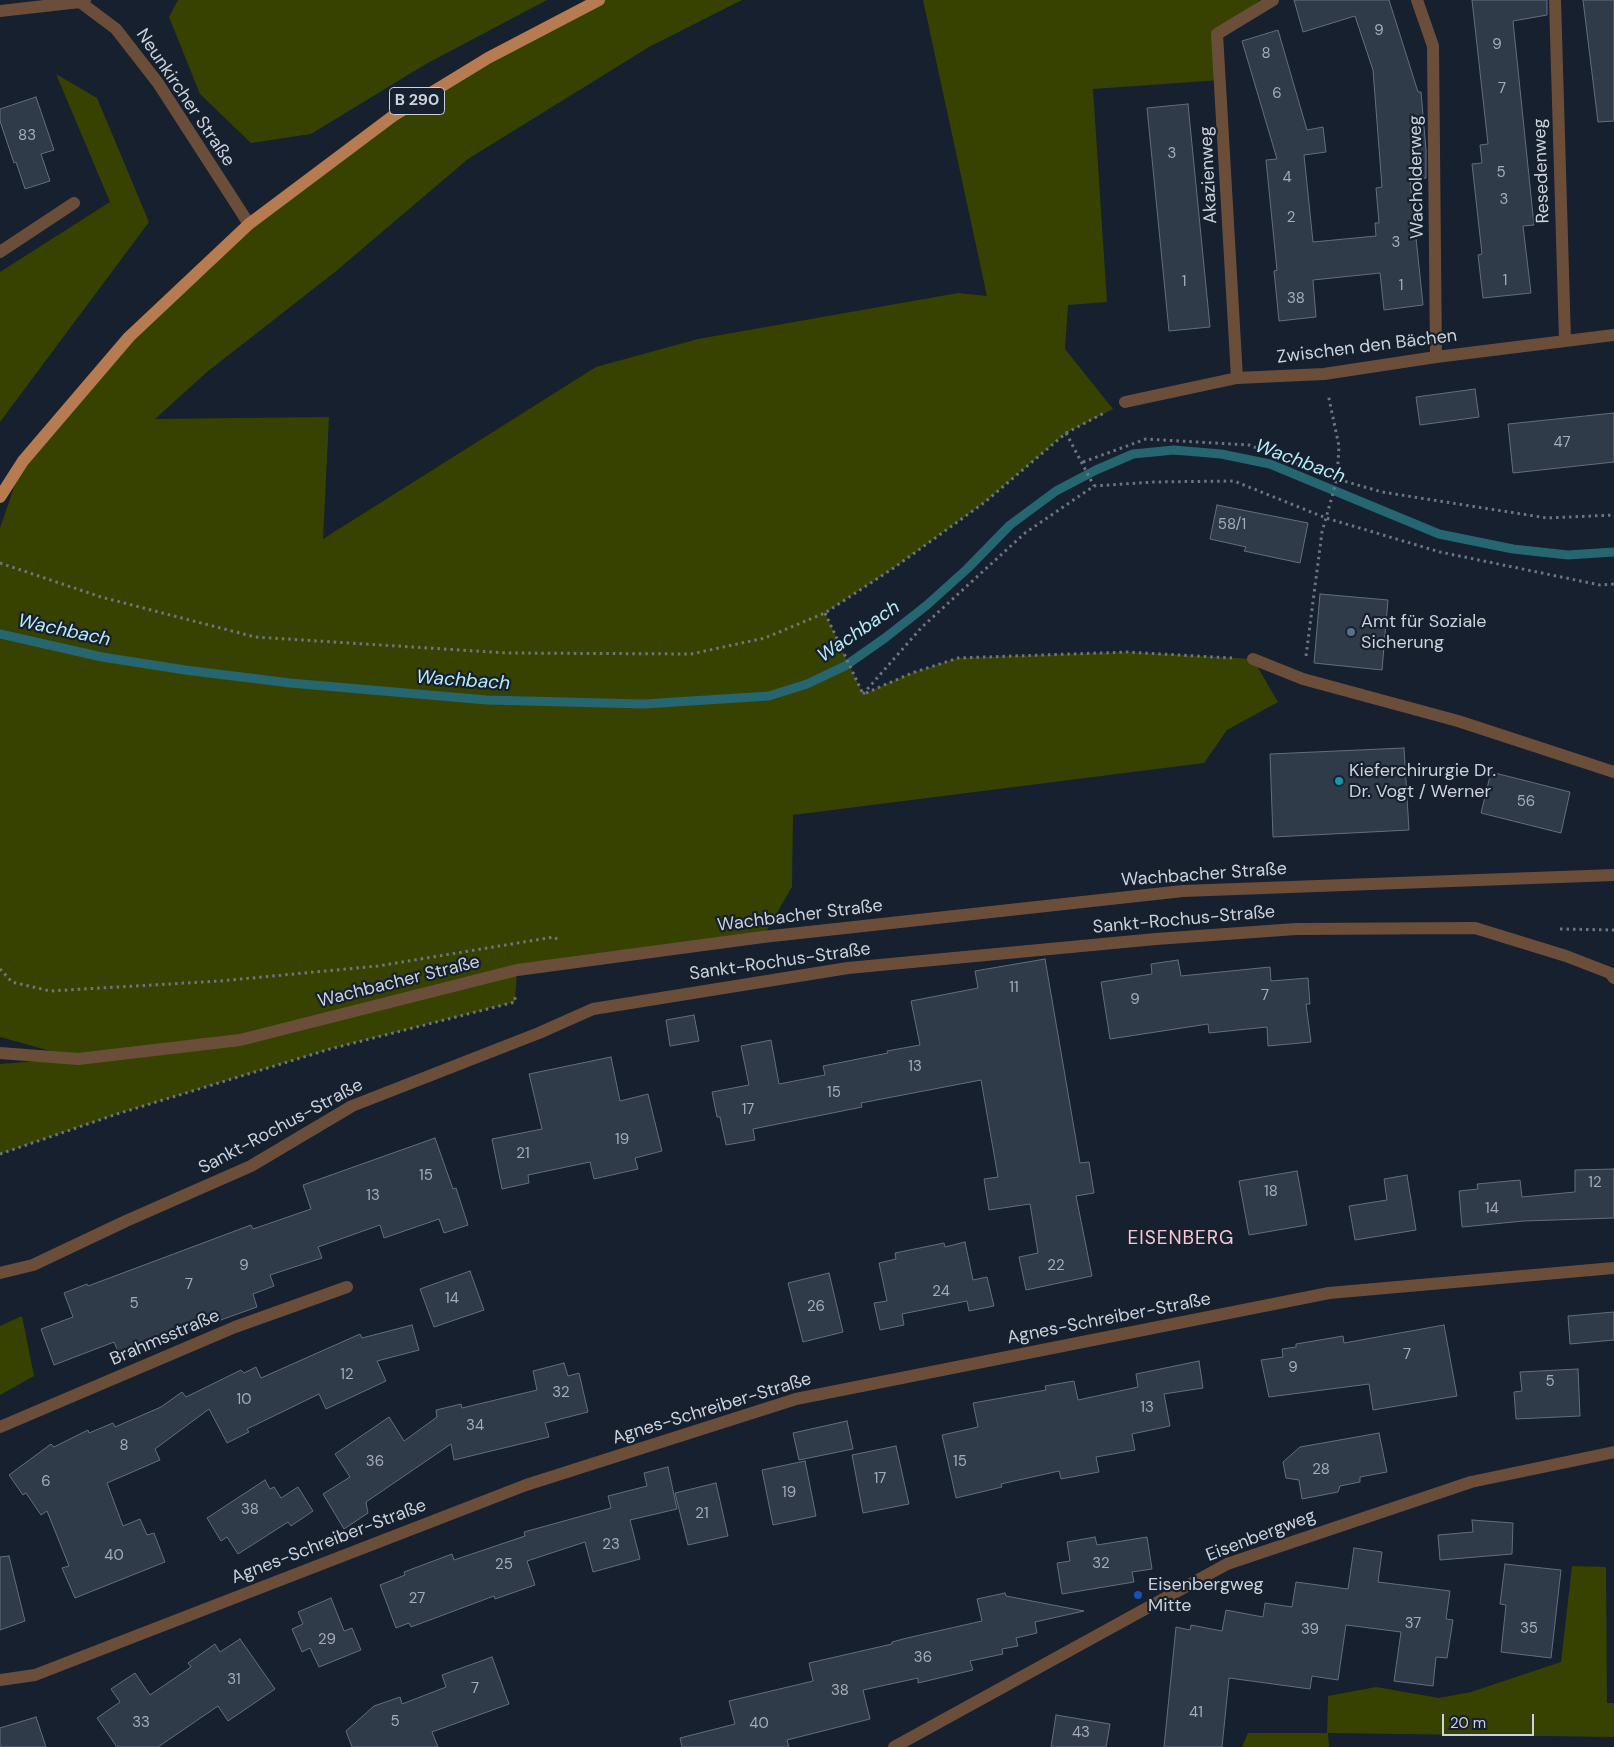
<!DOCTYPE html>
<meta charset="utf-8">
<style>
body{margin:0}
#map{position:relative;width:1614px;height:1747px;overflow:hidden;background:#16202e;font-family:"DM Sans",sans-serif}
canvas{display:block}
.scale{position:absolute;left:1442px;top:1714px;width:92px;height:22px;box-sizing:border-box;border:2px solid #cbd2db;border-top:0;padding-left:6px;font-size:15px;line-height:18px;white-space:nowrap;color:#cbd2db;-webkit-text-stroke:4px #16202e;paint-order:stroke}
</style>
<div id="map">
<canvas width="1614" height="1747"></canvas>
<div class="scale">20 m</div>
</div>
<script>
const ctx = document.querySelector('canvas').getContext('2d');
ctx.lineJoin = 'round';
function fillPath(path, color) { ctx.fillStyle = color; ctx.fill(path, 'evenodd'); }
const toPath = rows => new Path2D(rows.map(r => 'M' + r).join(''));
function strokePath(path, color, width, dash) { ctx.strokeStyle = color; ctx.lineWidth = width; ctx.lineCap = dash ? 'butt' : 'round'; ctx.setLineDash(dash || []); ctx.stroke(path); }
function label(font, color, halo, rows, align = 'center') {
  ctx.font = font + ' "DM Sans",sans-serif'; ctx.lineWidth = 4.5; ctx.setLineDash([]); ctx.textBaseline = 'middle'; ctx.strokeStyle = halo; ctx.fillStyle = color; for (const [text, x, y, turn = 0] of rows) {
    ctx.save(); ctx.translate(x, y); ctx.rotate((+turn || 0) * Math.PI / 180); ctx.textAlign = isNaN(turn) ? turn : align; if (halo) ctx.strokeText(text, 0, 0); ctx.fillText(text, 0, 0); ctx.restore();
  }
}
fillPath(toPath([
 [178,0,547,0,426,64,311,134,251,143,200,94,169,17],
 [599,0,742,0,649,47,468,159,335,272,207,372,155,419,329,417,323,539,596,367,698,339,958,293,987,296,923,0,1260,0,1218,34,1221,80,1093,89,1107,302,1068,305,1065,349,1113,409,1066,433,985,502,895,567,825,613,863,694,912,673,958,658,1127,652,1253,659,1278,702,1227,730,1204,763,793,815,792,887,763,937,517,970,515,1002,330,1049,117,1114,0,1154,0,1064,76,1058,0,1037,0,528,23,461,129,337,249,224,393,116],
 [56,74,97,98,149,222,0,422,0,272,110,202],
 [22,1316,34,1376,0,1395,0,1326],
 [1572,1566,1606,1567,1607,1703,1614,1703,1614,1737,1328,1733,1329,1747,1242,1747,1248,1733,1327,1733,1328,1696,1376,1687,1439,1698,1471,1692,1561,1662]
]), '#374200');
strokePath(toPath([
 [0,634,102,657,185,670,290,683,487,700,644,704,769,696,807,684,845,666,885,638,927,605,967,569,1010,525,1056,491,1096,470,1133,454,1174,450,1221,454,1270,464,1439,534,1513,549,1568,555,1614,552]
]), '#256671', 9);
const building = toPath([
 [1294,0,1389,0,1418,92,1421,92,1426,150,1426,178,1410,180,1423,305,1384,310,1380,273,1313,280,1316,317,1279,321,1274,271,1277,270,1266,160,1277,159,1242,41,1278,30,1307,130,1323,127,1326,152,1304,155,1313,242,1376,236,1375,223,1379,223,1376,188,1382,187,1373,70,1355,16,1303,32,1294,0],
 [1472,0,1547,0,1547,15,1513,21,1534,225,1523,226,1531,293,1483,298,1478,255,1482,254,1472,164,1482,163,1480,145,1488,144,1472,0],
 [1583,0,1614,0,1614,121,1598,122,1583,0],
 [36,97,54,150,41,154,50,181,25,189,16,162,14,163,0,121,0,109,36,97],
 [1188,104,1210,327,1169,331,1147,108,1188,104],
 [1475,389,1479,417,1420,425,1416,397,1475,389],
 [1614,413,1614,462,1513,473,1508,424,1614,413],
 [1217,505,1308,523,1300,563,1244,551,1246,547,1210,539,1217,505],
 [1320,594,1388,600,1382,670,1314,663,1320,594],
 [1404,748,1409,830,1273,837,1270,754,1404,748],
 [1491,772,1570,792,1561,833,1481,813,1491,772],
 [1045,959,1080,1163,1089,1162,1094,1193,1076,1196,1092,1276,1026,1290,1019,1257,1038,1253,1030,1204,989,1210,984,1179,998,1177,981,1080,861,1103,862,1107,753,1129,755,1140,726,1145,720,1117,717,1117,712,1092,749,1085,741,1046,771,1040,779,1084,825,1075,823,1066,888,1053,887,1051,920,1045,911,1001,978,988,975,971,1045,959],
 [1178,960,1181,976,1270,967,1271,981,1308,978,1310,1004,1306,1004,1311,1042,1268,1046,1267,1027,1209,1033,1208,1024,1110,1039,1101,982,1152,974,1151,964,1178,960],
 [694,1015,699,1041,670,1046,666,1020,694,1015],
 [611,1057,620,1101,648,1094,662,1151,635,1158,638,1169,594,1179,590,1162,528,1175,529,1183,502,1189,492,1139,542,1129,529,1074,611,1057],
 [435,1138,453,1189,456,1188,468,1225,444,1233,439,1219,384,1238,380,1225,318,1247,322,1258,270,1275,274,1286,253,1294,257,1307,120,1356,114,1342,54,1365,41,1329,73,1317,64,1293,87,1284,88,1286,251,1225,253,1229,311,1209,303,1185,435,1138],
 [1614,1169,1614,1218,1524,1221,1462,1227,1459,1191,1478,1189,1477,1184,1520,1180,1522,1197,1575,1192,1575,1170,1614,1169],
 [1297,1171,1307,1225,1249,1235,1239,1181,1297,1171],
 [1407,1175,1416,1230,1355,1240,1349,1206,1387,1200,1384,1179,1407,1175],
 [965,1242,973,1280,987,1277,994,1306,969,1311,967,1301,902,1314,904,1325,880,1330,874,1303,887,1301,879,1263,896,1259,895,1253,944,1243,945,1247,965,1242],
 [470,1271,484,1310,434,1327,420,1289,470,1271],
 [829,1273,843,1332,803,1342,788,1283,829,1273],
 [1614,1312,1614,1340,1570,1344,1568,1316,1614,1312],
 [412,1325,419,1350,377,1361,386,1381,326,1409,319,1394,247,1429,249,1432,227,1443,209,1409,155,1449,160,1460,107,1483,123,1526,140,1519,147,1535,154,1533,165,1562,75,1598,62,1568,69,1566,47,1511,41,1515,26,1493,23,1495,9,1475,51,1444,54,1447,88,1430,89,1433,113,1423,115,1427,161,1407,182,1392,186,1397,241,1370,244,1373,256,1367,261,1378,360,1334,362,1338,412,1325],
 [1444,1325,1457,1396,1373,1410,1369,1384,1269,1397,1261,1360,1283,1357,1282,1349,1296,1347,1296,1344,1343,1336,1344,1343,1444,1325],
 [1199,1361,1203,1388,1164,1394,1170,1426,1132,1434,1135,1450,1096,1457,1099,1472,1061,1479,1059,1471,1001,1484,1002,1487,956,1498,942,1435,978,1427,973,1403,1046,1390,1045,1386,1074,1381,1078,1400,1138,1387,1136,1374,1199,1361],
 [564,1363,568,1376,579,1373,588,1412,545,1423,549,1437,454,1460,451,1444,366,1502,368,1513,344,1529,323,1494,350,1477,335,1454,389,1417,404,1441,437,1417,436,1410,461,1404,462,1408,537,1390,533,1371,564,1363],
 [1578,1369,1580,1416,1516,1419,1514,1392,1522,1391,1520,1372,1578,1369],
 [847,1421,853,1449,799,1460,793,1433,847,1421],
 [1379,1433,1387,1472,1360,1477,1360,1482,1340,1486,1338,1492,1302,1499,1299,1480,1286,1478,1283,1462,1300,1447,1379,1433],
 [896,1446,909,1504,863,1513,852,1455,896,1446],
 [805,1461,816,1516,773,1525,762,1470,805,1461],
 [668,1467,677,1509,630,1520,640,1559,593,1572,585,1542,527,1561,535,1585,495,1599,494,1596,411,1627,409,1623,396,1628,380,1585,405,1575,404,1572,452,1554,454,1560,525,1536,524,1532,611,1508,608,1496,647,1486,644,1473,668,1467],
 [265,1480,270,1489,274,1487,281,1498,298,1487,313,1511,291,1526,288,1522,238,1554,227,1537,221,1541,207,1518,265,1480],
 [716,1483,728,1536,688,1545,675,1493,716,1483],
 [1472,1520,1513,1523,1512,1554,1440,1560,1438,1535,1473,1532,1472,1520],
 [1095,1537,1097,1545,1147,1537,1152,1569,1132,1572,1134,1582,1062,1594,1057,1563,1070,1561,1067,1542,1095,1537],
 [1354,1548,1382,1552,1378,1582,1450,1591,1446,1619,1453,1620,1447,1658,1436,1657,1433,1686,1394,1681,1401,1632,1346,1625,1338,1680,1312,1676,1310,1689,1229,1678,1222,1747,1164,1747,1176,1627,1190,1630,1191,1625,1222,1631,1226,1610,1263,1617,1265,1603,1292,1607,1296,1582,1348,1589,1354,1548],
 [9,1556,25,1621,0,1630,0,1557,9,1556],
 [1505,1564,1561,1570,1551,1658,1501,1652,1506,1605,1500,1604,1505,1564],
 [1005,1593,1006,1596,1084,1611,1035,1622,1037,1633,1016,1638,1018,1646,1002,1649,1003,1654,970,1661,973,1670,918,1683,918,1678,863,1690,870,1719,787,1740,789,1747,682,1747,680,1738,735,1724,729,1701,813,1681,809,1663,892,1644,892,1642,907,1638,982,1621,977,1599,1005,1593],
 [331,1598,344,1631,352,1628,361,1650,319,1667,310,1648,302,1652,292,1629,303,1624,298,1612,331,1598],
 [240,1639,275,1689,228,1721,218,1706,158,1747,117,1747,97,1718,120,1702,111,1689,135,1673,150,1695,191,1667,188,1663,215,1644,220,1652,240,1639],
 [492,1657,509,1704,432,1732,438,1747,352,1747,346,1731,374,1706,400,1697,402,1704,446,1687,442,1675,492,1657],
 [1056,1715,1110,1724,1106,1747,1051,1747,1056,1715],
 [36,1717,46,1747,0,1747,0,1728,36,1717]
]);
fillPath(building, '#303b4a');
strokePath(building, '#626e7e', 1);
strokePath(toPath([
 [1066,433,1094,486],
 [1083,462,1146,439,1249,445,1337,479,1382,492,1547,518,1614,515],
 [0,563,101,597,255,637,507,653,691,654,765,638,825,613,895,567,985,502,1066,433,1106,412],
 [825,613,863,694],
 [1306,656,1322,532,1337,479,1339,446,1328,394],
 [866,693,912,673,958,658,1127,652,1232,658],
 [863,694,922,627,1025,533,1094,486,1154,482,1234,481,1326,518,1440,552,1600,585,1614,584],
 [1560,929,1614,930],
 [0,969,12,982,50,991,220,981,378,966,554,937,560,941],
 [0,1154,117,1114,330,1049,515,1002,515,994]
]), '#6d7581', 3, [2.5, 4]);
strokePath(toPath([
 [1417,0,1433,46,1436,357],
 [1555,0,1565,340],
 [80,2,116,29,158,83,249,224],
 [0,11,80,2,85,0],
 [0,252,74,203],
 [1237,378,1217,34,1273,0],
 [1125,402,1237,378,1324,374,1436,357,1614,335],
 [1253,659,1303,679,1458,721,1614,772],
 [0,1053,78,1059,240,1040,517,970,763,937,1183,891,1614,875],
 [0,1273,33,1265,126,1221,251,1166,352,1106,539,1033,593,1009,848,968,1156,939,1296,929,1475,928,1566,956,1610,973,1614,978],
 [0,1427,235,1327,347,1287],
 [0,1680,35,1675,526,1485,796,1399,1329,1293,1614,1268],
 [894,1747,1227,1564,1471,1482,1614,1452]
]), '#6b4e3a', 12);
strokePath(toPath([
 [0,497,23,461,129,337,249,224,393,116,488,58,599,0]
]), '#b67b50', 12);
for (const [x, y, r, color] of [
 [1351,632,5,"#5c6f8a"],
 [1339,781,5,"#0f9aa8"],
 [1138,1595,5,"#1a4fb4"]
]) { const dot = new Path2D(); dot.arc(x, y, r, 0, 2 * Math.PI); ctx.fillStyle = color; ctx.fill(dot); strokePath(dot, '#16202e', 2); }
label('15px', '#a4acb7', null, [
 ["9",1379,31],
 ["9",1497,45],
 ["8",1266,54],
 ["7",1502,89],
 ["6",1277,94],
 ["83",27,136],
 ["3",1172,154],
 ["5",1501,173],
 ["4",1287,178],
 ["3",1504,200],
 ["2",1291,218],
 ["3",1396,243],
 ["1",1505,281],
 ["1",1184,282],
 ["1",1401,286],
 ["38",1296,299],
 ["47",1562,443],
 ["58/1",1232,525],
 ["56",1526,802],
 ["11",1014,988],
 ["7",1265,996],
 ["9",1135,1000],
 ["13",915,1067],
 ["15",834,1093],
 ["17",748,1110],
 ["19",622,1140],
 ["21",523,1154],
 ["15",426,1176],
 ["12",1595,1183],
 ["18",1271,1192],
 ["13",373,1196],
 ["14",1492,1209],
 ["9",244,1266],
 ["22",1056,1266],
 ["7",189,1285],
 ["24",941,1292],
 ["14",452,1299],
 ["5",134,1304],
 ["26",816,1307],
 ["7",1407,1355],
 ["9",1293,1368],
 ["12",347,1375],
 ["5",1550,1382],
 ["32",561,1393],
 ["10",244,1400],
 ["13",1147,1408],
 ["34",475,1426],
 ["8",124,1446],
 ["36",375,1462],
 ["15",960,1462],
 ["28",1321,1470],
 ["17",880,1479],
 ["6",46,1482],
 ["19",789,1493],
 ["38",250,1510],
 ["21",702,1514],
 ["23",611,1545],
 ["40",114,1556],
 ["32",1101,1564],
 ["25",504,1565],
 ["27",417,1599],
 ["37",1413,1624],
 ["35",1529,1629],
 ["39",1310,1630],
 ["29",327,1640],
 ["36",923,1658],
 ["31",234,1680],
 ["7",475,1689],
 ["38",840,1691],
 ["41",1196,1713],
 ["5",395,1722],
 ["33",141,1723],
 ["40",759,1724],
 ["43",1081,1733]
]);
for (const [x, y, w] of [
 [417,101,55]
]) { const box = new Path2D(); box.roundRect(x - w / 2, y - 13.5, w, 27, 4); ctx.fillStyle = '#16202e'; ctx.fill(box); strokePath(box, '#cbd2db', 1); }
label('bold 16px', '#cbd2db', null, [
 ["B 290",417,101]
]);
label('18px', '#cbd2db', '#16202e', [
 ["Neunkircher Straße",185,98,56],
 ["Resedenweg",1542,171,-92],
 ["Akazienweg",1209,175,-93],
 ["Wacholderweg",1417,177,-91],
 ["Zwischen den Bächen",1367,347,-7],
 ["Wachbacher Straße",1204,875,-4],
 ["Wachbacher Straße",800,916,-7],
 ["Sankt-Rochus-Straße",1184,920,-5],
 ["Sankt-Rochus-Straße",780,962,-8],
 ["Wachbacher Straße",399,982,-14],
 ["Sankt-Rochus-Straße",281,1127,-28],
 ["Agnes-Schreiber-Straße",1109,1319,-11],
 ["Brahmsstraße",165,1338,-23],
 ["Agnes-Schreiber-Straße",712,1409,-17],
 ["Eisenbergweg",1261,1536,-21],
 ["Agnes-Schreiber-Straße",329,1542,-21]
]);
label('18px', '#cbd2db', '#16202e', [
 ["Amt für Soziale",1361,622],
 ["Sicherung",1361,643],
 ["Kieferchirurgie Dr.",1349,771],
 ["Dr. Vogt / Werner",1349,792],
 ["Eisenbergweg",1148,1585],
 ["Mitte",1148,1606]
], 'left');
label('italic 19px', '#b6ecf6', '#16202e', [
 ["Wachbach",1300,462,20],
 ["Wachbach",64,631,12],
 ["Wachbach",859,632,-34],
 ["Wachbach",463,681,4]
]);
ctx.letterSpacing = '1px';
label('19px', '#f9c7d6', '#16202e', [
 ["EISENBERG",1181,1239]
]);
ctx.letterSpacing = '0px';
</script>
